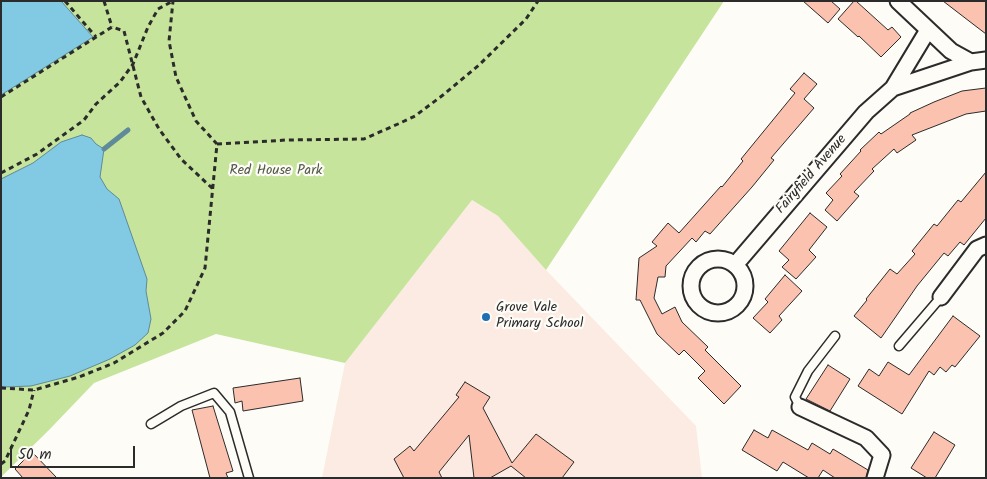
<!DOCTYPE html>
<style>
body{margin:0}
#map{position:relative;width:987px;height:479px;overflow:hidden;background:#fdfcf7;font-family:Kalam,sans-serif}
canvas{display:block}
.frame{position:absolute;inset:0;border:2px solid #2b2b2b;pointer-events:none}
.scale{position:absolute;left:10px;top:446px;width:125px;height:22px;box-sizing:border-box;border:2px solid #2b2b2b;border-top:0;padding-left:6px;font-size:15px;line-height:18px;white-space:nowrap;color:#2b2b2b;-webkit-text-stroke:4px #fdfcf7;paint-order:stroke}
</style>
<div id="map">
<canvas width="987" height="479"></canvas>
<div class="frame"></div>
<div class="scale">50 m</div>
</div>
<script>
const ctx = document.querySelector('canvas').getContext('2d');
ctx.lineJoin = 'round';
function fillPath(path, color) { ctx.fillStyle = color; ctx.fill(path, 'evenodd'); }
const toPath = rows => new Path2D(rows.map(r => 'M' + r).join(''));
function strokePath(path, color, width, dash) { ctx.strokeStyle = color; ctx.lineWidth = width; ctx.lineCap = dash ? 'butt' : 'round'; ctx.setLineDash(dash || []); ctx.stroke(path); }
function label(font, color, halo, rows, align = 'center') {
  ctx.font = font + ' Kalam,sans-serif'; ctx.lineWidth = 4.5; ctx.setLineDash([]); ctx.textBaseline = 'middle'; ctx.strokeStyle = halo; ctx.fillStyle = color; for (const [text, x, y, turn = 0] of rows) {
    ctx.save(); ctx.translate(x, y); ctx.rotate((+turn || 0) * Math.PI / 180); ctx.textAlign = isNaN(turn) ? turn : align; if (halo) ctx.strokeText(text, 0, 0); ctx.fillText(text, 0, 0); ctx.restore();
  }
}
fillPath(toPath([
 [472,200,498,216,546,270,696,426,702,478,322,478,345,363]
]), '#fcebe2');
fillPath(toPath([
 [1,1,724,1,546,270,498,216,472,200,345,363,216,334,94,383,49,430,2,476]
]), '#c6e49c');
const water = toPath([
 [1,1,61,1,93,37,1,95,1,1],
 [82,135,91,138,96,144,104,149,100,177,107,189,119,199,147,279,146,291,151,319,148,333,135,345,110,359,70,376,31,386,4,387,1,386,1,179,33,163,61,142,82,135]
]);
fillPath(water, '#82c9e3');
strokePath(water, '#5f8a99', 1);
strokePath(toPath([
 [104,149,128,130]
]), '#5f8a99', 5);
const building = toPath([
 [803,1,831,1,840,9,828,23,803,1],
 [854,1,856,1,888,30,892,27,901,37,881,57,859,36,858,37,838,19,854,1],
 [943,1,986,1,986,34,969,21,943,1],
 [804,73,817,84,804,99,814,108,771,158,774,160,752,187,710,234,705,231,696,242,692,238,666,266,665,277,658,277,654,298,662,314,675,307,682,322,708,347,705,350,741,386,724,404,698,378,705,371,684,350,679,355,657,334,640,300,636,300,639,258,657,246,652,242,668,223,679,233,721,186,722,187,743,161,741,159,795,93,790,89,804,73],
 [986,88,986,111,966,114,912,135,916,140,897,153,894,149,872,169,874,171,854,192,859,196,837,221,825,210,833,200,826,193,842,176,840,174,861,151,860,150,879,132,881,134,910,114,910,113,934,102,962,91,986,88],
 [986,172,986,218,964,245,960,242,948,256,944,253,917,286,881,338,854,316,867,300,866,299,890,269,897,274,915,254,912,251,934,224,937,226,958,200,961,202,986,172],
 [810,213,827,227,809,250,816,257,796,279,782,267,789,260,779,251,810,213],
 [785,275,802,291,779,316,782,320,770,333,753,318,768,302,765,299,785,275],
 [953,316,980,336,955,367,952,365,946,372,940,367,934,375,929,371,902,414,858,386,869,369,879,376,888,362,909,375,953,316],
 [828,365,850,379,830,411,806,399,828,365],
 [300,378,303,401,243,411,242,401,235,403,233,388,300,378],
 [465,382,490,397,483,408,512,463,536,434,574,462,562,478,526,478,511,466,490,478,474,478,469,435,439,472,442,478,404,478,394,459,410,446,414,451,459,397,456,395,465,382],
 [213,406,233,471,226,473,228,478,210,478,192,410,213,406],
 [754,430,768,438,772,430,808,450,812,443,830,454,833,449,868,470,866,478,835,478,823,470,818,478,809,478,783,462,777,471,742,450,754,430],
 [934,432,955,445,935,478,927,478,911,468,934,432],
 [32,452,57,478,23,478,15,469,32,452]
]);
fillPath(building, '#fbc2b0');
strokePath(building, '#2b2b2b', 1);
const lane = toPath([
 [899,346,941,297],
 [800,407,795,397,808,371,835,336],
 [151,424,181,406,214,393,230,412,249,478]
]);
const street = toPath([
 [898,1,951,51,971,62],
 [893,88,971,62,986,60],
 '691 286a27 27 0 1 1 54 0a27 27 0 1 1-54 0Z',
 [735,265,866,112,893,88,928,30],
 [941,297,977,249,986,245],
 [800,407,866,438,882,455,875,478]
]);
strokePath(lane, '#2b2b2b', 11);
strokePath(street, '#2b2b2b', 19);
strokePath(toPath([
 [65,1,96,37],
 [104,1,112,27],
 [1,97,112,27,124,31,141,97,159,129,181,159,213,189],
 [217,144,287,140,364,139,398,124,415,116,443,95,479,65,526,19,538,1],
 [1,173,37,154,84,120,96,104,120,82,133,64,148,27,158,9,173,1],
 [1,388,34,390,79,377,114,363,163,333,185,311,205,268,217,144,196,121,176,77,169,41,173,1],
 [1,464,5,461,29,410,34,390]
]), '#2b2b2b', 3, [5, 4]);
strokePath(lane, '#fdfcf7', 8);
strokePath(street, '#fdfcf7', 15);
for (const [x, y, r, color] of [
 [486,317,5,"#1f6fb2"]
]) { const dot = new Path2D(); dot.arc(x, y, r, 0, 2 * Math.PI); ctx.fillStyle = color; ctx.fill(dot); strokePath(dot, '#fdfcf7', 2); }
label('14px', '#525947', '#fdfcf7', [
 ["Red House Park",276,172]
]);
label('14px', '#2b2b2b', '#fdfcf7', [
 ["Fairyfield Avenue",812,175,-49]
]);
label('14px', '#2b2b2b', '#fdfcf7', [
 ["Grove Vale",496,309],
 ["Primary School",496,325]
], 'left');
</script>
